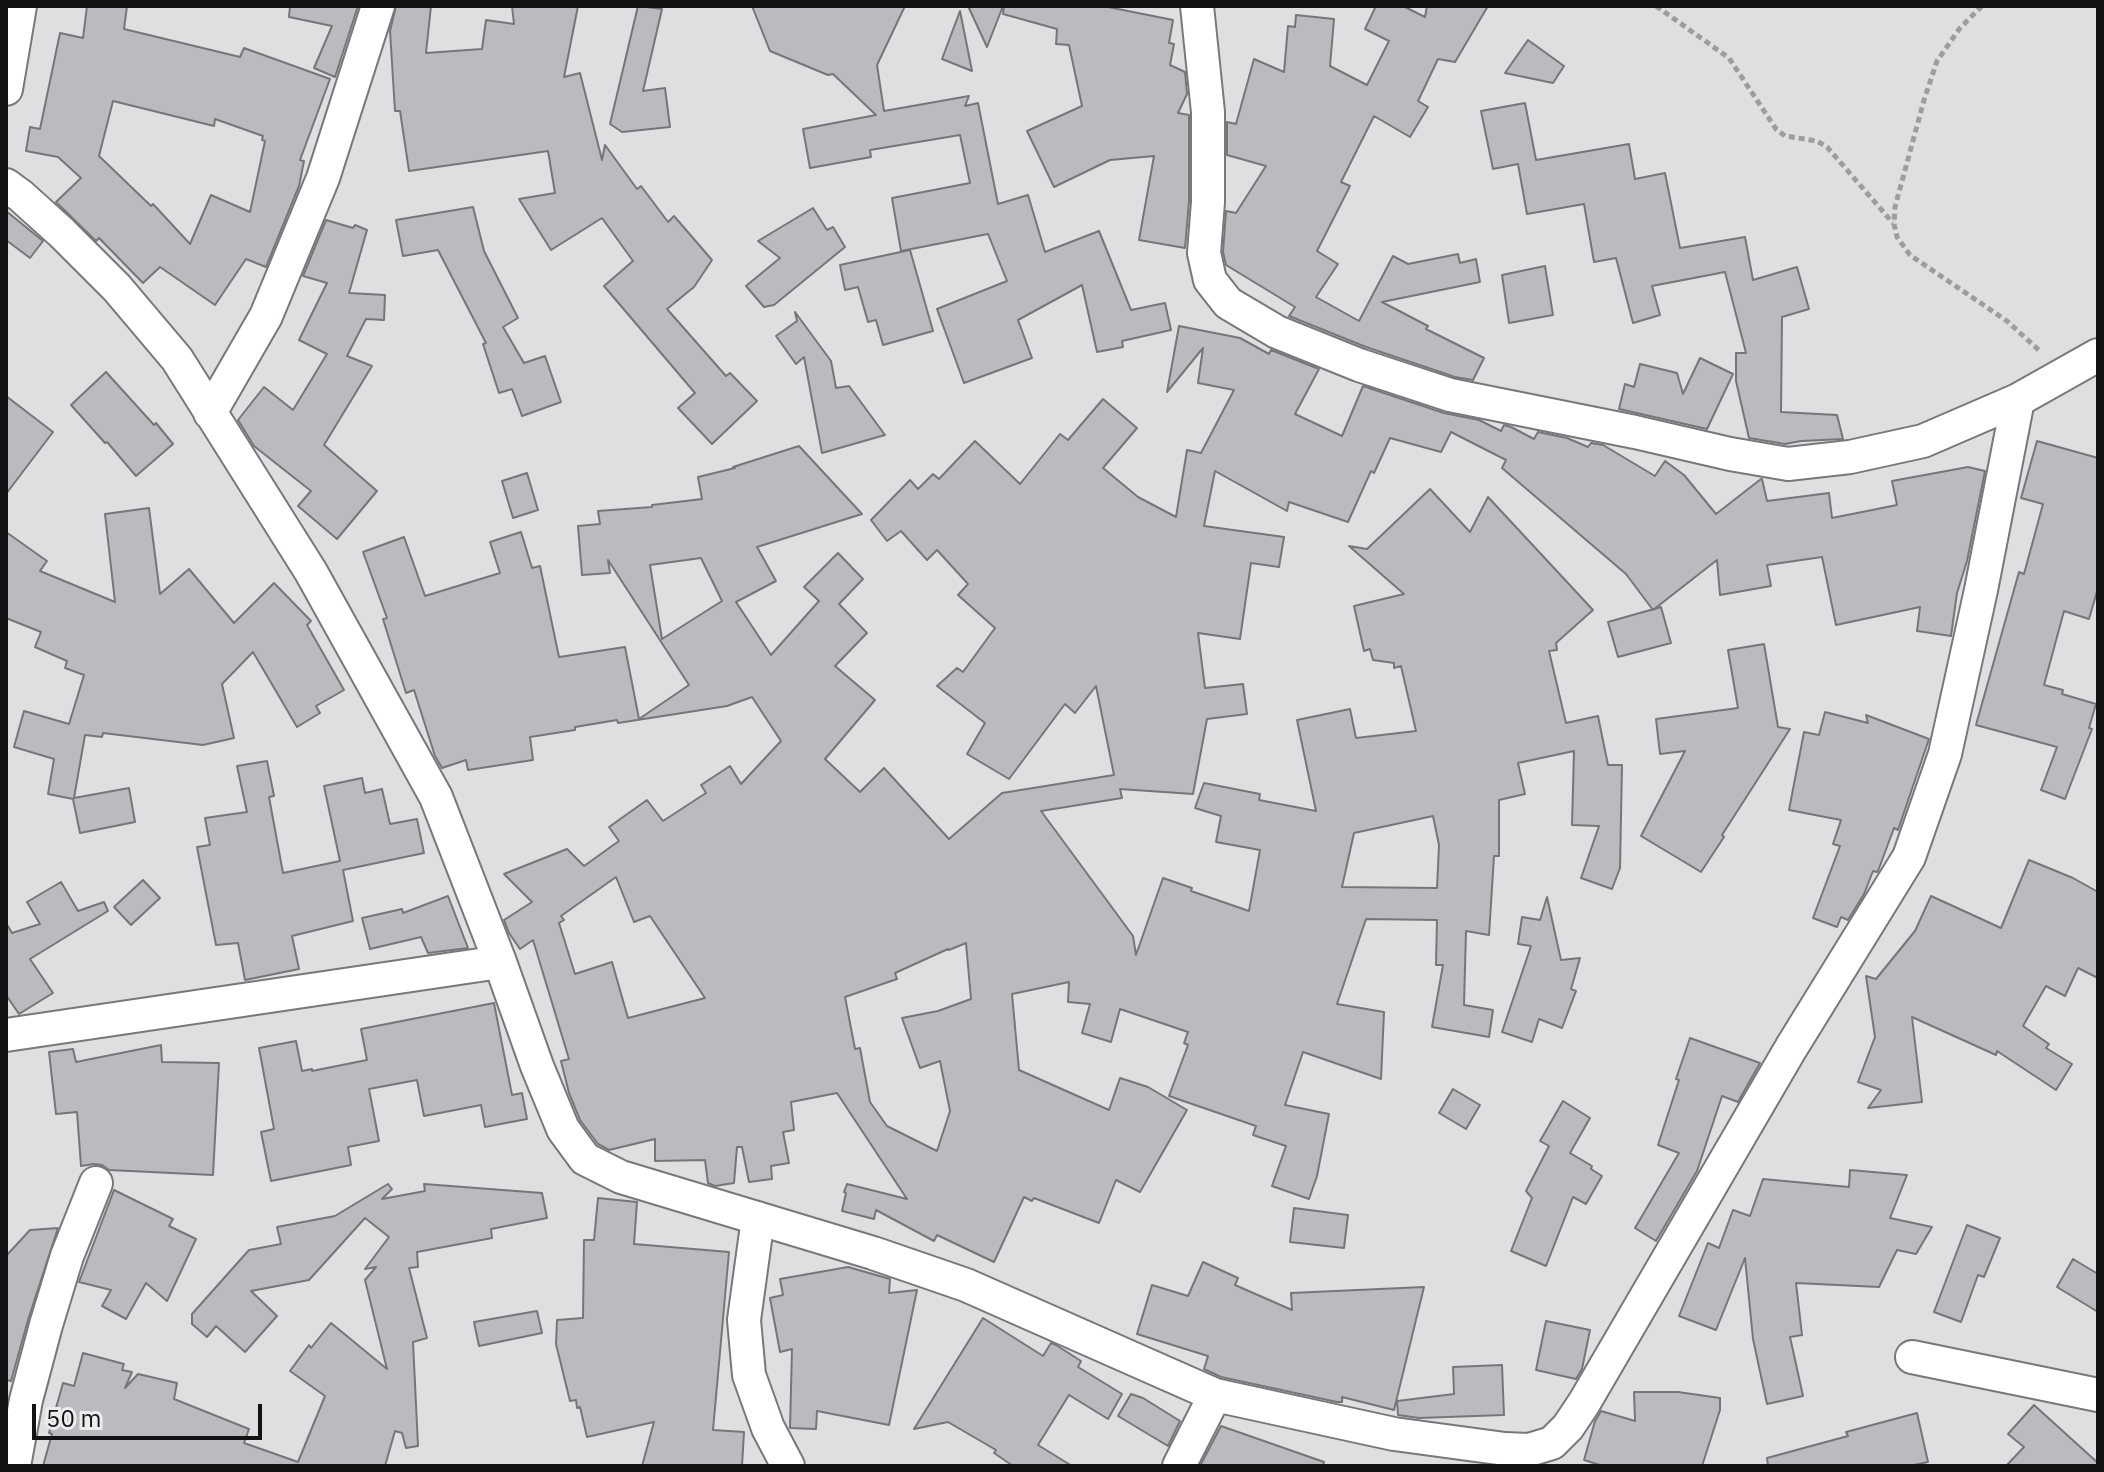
<!DOCTYPE html>
<style>
body{margin:0}
#map{position:relative;width:2104px;height:1472px;overflow:hidden;background:#e1dee2;font-family:"IBM Plex Sans",sans-serif}
canvas{display:block}
.frame{position:absolute;inset:0;border:8px solid #141314;pointer-events:none}
.scale{position:absolute;left:32px;top:1404px;width:230px;height:36px;box-sizing:border-box;border:4px solid #141314;border-top:0;padding-left:10px;font-size:24px;line-height:28px;white-space:nowrap;color:#141314;-webkit-text-stroke:6px #eeebef;paint-order:stroke}
</style>
<div id="map">
<canvas width="2104" height="1472"></canvas>
<div class="frame"></div>
<div class="scale">50 m</div>
</div>
<script>
const ctx = document.querySelector('canvas').getContext('2d');
ctx.lineJoin = 'round';
function fillPath(path, color) { ctx.fillStyle = color; ctx.fill(path, 'evenodd'); }
const toPath = rows => new Path2D(rows.map(r => 'M' + r).join(''));
function strokePath(path, color, width, dash) { ctx.strokeStyle = color; ctx.lineWidth = width; ctx.lineCap = dash ? 'butt' : 'round'; ctx.setLineDash(dash || []); ctx.stroke(path); }
const building = toPath([
 [87,6,127,6,124,29,240,57,244,48,330,79,300,160,304,161,299,186,266,267,246,259,215,305,160,267,143,283,99,238,96,241,56,202,81,178,58,157,26,151,30,127,40,129,60,33,83,38,87,6],
 [113,101,214,126,215,119,263,136,262,140,265,141,250,212,211,195,190,244,153,204,151,206,99,156,113,101],
 [290,6,358,6,335,77,314,68,332,26,289,17,290,6],
 [396,6,431,6,426,53,482,49,486,20,514,24,512,6,578,6,564,77,580,73,602,160,605,145,637,189,641,186,668,222,674,216,712,260,694,287,667,309,726,376,730,373,757,401,712,444,678,408,695,393,604,286,633,261,602,218,551,250,519,199,555,193,548,151,409,171,400,111,395,111,390,31,396,6],
 [638,6,662,9,643,91,665,88,670,127,622,132,610,124,638,6],
 [752,6,905,6,877,65,884,111,969,96,965,106,978,103,998,204,1028,195,1045,252,1099,231,1131,310,1165,303,1171,330,1122,341,1123,347,1097,352,1082,285,1018,320,1032,358,964,383,937,309,1007,281,988,234,901,251,892,198,970,183,960,135,870,150,871,157,810,168,803,129,876,115,833,74,828,75,770,51,752,6],
 [968,6,1003,6,987,47,968,6],
 [1004,6,1103,6,1173,20,1169,43,1174,44,1170,65,1185,72,1187,94,1178,113,1189,115,1189,201,1185,248,1139,240,1154,156,1110,160,1054,187,1027,131,1082,106,1069,45,1056,44,1057,29,1003,14,1004,6],
 [1376,6,1403,6,1425,17,1427,6,1488,6,1455,62,1438,59,1418,101,1428,107,1410,137,1374,116,1341,182,1350,186,1317,251,1338,264,1316,297,1359,321,1393,256,1408,264,1458,254,1460,263,1476,259,1480,282,1382,302,1428,326,1426,329,1484,358,1473,380,1455,377,1366,347,1289,316,1295,307,1226,265,1223,252,1226,211,1236,213,1266,166,1227,155,1227,122,1236,124,1254,59,1284,72,1288,26,1295,27,1296,15,1334,19,1330,66,1367,85,1389,41,1365,29,1376,6],
 [960,11,972,71,942,59,960,11],
 [1528,40,1564,66,1553,83,1505,73,1528,40],
 [1525,103,1536,160,1629,144,1635,179,1665,173,1680,248,1745,237,1753,280,1797,267,1809,309,1782,317,1781,412,1837,415,1843,439,1801,441,1785,444,1749,438,1736,381,1736,353,1746,353,1725,272,1652,286,1660,315,1633,323,1616,258,1594,262,1584,204,1527,214,1518,164,1493,169,1481,111,1525,103],
 [473,207,484,251,518,318,503,327,524,363,545,356,561,402,522,416,512,389,499,393,483,344,486,343,438,250,403,256,396,220,473,207],
 [813,208,827,230,833,227,845,247,774,305,764,307,746,286,780,258,758,241,813,208],
 [6,211,43,241,30,258,6,240,6,211],
 [326,220,353,228,355,225,367,230,349,293,385,295,384,320,366,319,347,356,372,366,324,445,377,491,337,539,298,506,311,491,254,446,238,420,264,387,293,410,327,354,299,340,327,283,303,276,326,220],
 [910,250,933,331,883,345,876,320,868,322,858,287,845,290,840,265,910,250],
 [1545,266,1553,315,1509,323,1502,275,1545,266],
 [795,312,831,361,836,388,849,386,885,435,822,453,804,357,796,364,776,336,797,321,795,312],
 [1179,326,1240,338,1269,354,1271,350,1319,369,1295,414,1342,436,1363,386,1444,413,1479,420,1501,431,1504,425,1511,427,1534,439,1538,432,1567,438,1588,447,1591,443,1603,445,1655,476,1665,461,1684,475,1716,514,1761,479,1762,479,1767,501,1829,493,1832,518,1897,505,1892,481,1968,467,1985,471,1967,561,1957,593,1951,636,1917,631,1920,607,1836,625,1822,557,1767,565,1771,586,1720,595,1717,560,1653,610,1626,574,1502,468,1506,460,1451,432,1441,452,1390,438,1374,473,1371,471,1348,522,1289,502,1287,511,1215,471,1204,526,1284,537,1279,567,1251,563,1240,639,1198,633,1205,688,1243,684,1247,714,1207,719,1193,794,1120,789,1122,798,1041,811,1133,936,1136,955,1163,878,1192,888,1191,891,1249,911,1260,850,1216,842,1221,816,1195,808,1204,783,1260,794,1259,800,1316,811,1297,720,1350,709,1356,738,1416,731,1401,666,1394,668,1394,663,1373,660,1370,649,1364,651,1354,606,1404,594,1349,546,1367,549,1430,489,1470,532,1488,497,1593,610,1556,643,1557,650,1549,651,1566,723,1598,716,1608,765,1622,765,1620,868,1612,889,1581,878,1599,826,1572,825,1574,751,1518,763,1525,794,1499,800,1499,856,1494,856,1489,935,1466,931,1464,1005,1493,1010,1489,1037,1432,1027,1443,965,1436,965,1437,920,1366,919,1337,1004,1384,1012,1381,1079,1303,1052,1285,1105,1329,1114,1317,1176,1309,1199,1272,1186,1286,1146,1253,1135,1256,1126,1169,1096,1188,1045,1184,1043,1188,1032,1120,1009,1111,1042,1082,1033,1090,1004,1068,1002,1069,982,1012,994,1019,1070,1109,1110,1120,1078,1148,1087,1187,1110,1140,1192,1116,1180,1099,1223,1034,1198,1032,1201,1024,1197,994,1262,937,1235,934,1241,876,1210,874,1219,842,1211,846,1193,844,1192,847,1184,907,1199,837,1093,791,1102,794,1130,783,1132,789,1163,771,1166,772,1179,749,1182,742,1147,737,1147,734,1183,715,1186,708,1183,705,1160,655,1161,655,1139,609,1150,598,1144,580,1120,569,1093,561,1061,569,1059,533,940,520,949,509,933,504,920,532,902,504,874,567,849,584,866,619,841,609,827,647,800,663,821,706,793,701,785,730,766,741,784,781,741,752,697,727,706,618,723,617,720,575,727,575,730,530,737,533,760,468,770,466,760,442,768,435,756,414,690,406,693,383,619,387,618,363,552,404,537,425,596,500,573,490,542,521,532,532,568,540,566,559,657,625,647,639,719,689,685,608,560,610,573,582,575,578,526,600,524,598,511,652,507,652,505,702,499,698,477,735,468,733,467,799,446,862,514,757,547,776,581,736,602,771,655,819,601,804,587,838,553,863,579,839,604,867,633,835,666,875,700,825,759,860,792,884,768,949,839,1002,793,1114,775,1096,686,1075,713,1065,704,1009,779,967,754,985,723,937,686,957,668,963,672,995,628,958,595,968,584,937,550,927,560,901,531,887,541,871,520,910,480,918,489,933,474,939,479,975,441,1020,484,1060,434,1068,440,1103,399,1137,428,1103,468,1138,497,1176,517,1187,450,1201,453,1234,390,1198,383,1203,348,1167,392,1179,326],
 [701,558,722,601,662,639,650,565,701,558],
 [1433,816,1439,845,1437,888,1342,887,1354,833,1433,816],
 [616,877,634,922,650,916,705,998,628,1018,612,962,575,974,559,923,564,920,561,916,616,877],
 [966,943,971,999,938,1011,902,1018,920,1068,940,1061,950,1111,937,1151,887,1126,870,1102,860,1048,855,1049,845,997,897,979,895,973,948,949,949,950,966,943],
 [1700,358,1733,374,1707,429,1619,409,1625,384,1634,387,1640,364,1677,373,1683,394,1700,358],
 [106,372,154,425,156,423,173,444,136,476,107,442,105,443,71,405,106,372],
 [6,396,53,432,6,494,6,396],
 [2037,441,2098,458,2098,588,2089,619,2064,611,2044,685,2063,690,2062,694,2096,704,2089,728,2092,729,2065,799,2041,790,2057,747,1976,725,2019,572,2024,574,2043,504,2021,498,2037,441],
 [527,473,538,510,513,518,502,481,527,473],
 [149,508,160,594,189,569,234,623,274,583,311,621,307,625,344,690,316,706,320,713,297,727,253,652,222,684,234,738,203,745,103,733,102,737,85,735,74,798,129,788,135,822,80,833,73,799,48,794,54,759,14,747,24,711,69,724,84,675,65,668,67,661,35,647,41,632,6,618,6,532,47,561,40,571,115,602,105,514,149,508],
 [1661,607,1671,643,1618,657,1608,622,1661,607],
 [1764,644,1778,727,1790,729,1722,835,1724,837,1701,872,1641,836,1685,751,1660,754,1656,719,1738,708,1728,650,1764,644],
 [1825,712,1868,723,1866,715,1929,739,1898,830,1894,828,1878,871,1877,872,1873,871,1864,894,1848,920,1841,917,1837,927,1813,918,1840,846,1833,844,1841,820,1789,810,1804,732,1819,735,1825,712],
 [267,761,274,796,269,797,283,873,340,861,324,786,362,778,365,793,382,789,390,824,417,819,424,853,343,870,353,921,292,936,299,969,245,980,238,943,216,945,197,847,210,845,205,818,247,812,237,766,267,761],
 [2029,860,2073,878,2098,892,2098,978,2078,968,2065,996,2046,986,2023,1026,2049,1044,2046,1048,2072,1064,2056,1090,1997,1051,1996,1055,1912,1017,1922,1102,1868,1108,1881,1090,1858,1082,1875,1037,1866,976,1876,979,1915,931,1931,896,2001,928,2029,860],
 [143,880,160,898,131,925,114,907,143,880],
 [61,882,78,911,104,902,108,911,30,959,53,993,19,1014,6,995,6,923,12,933,40,924,27,902,61,882],
 [448,896,468,948,428,953,421,937,370,949,362,918,402,909,403,913,448,896],
 [1547,897,1561,960,1580,958,1571,989,1576,991,1562,1028,1539,1019,1532,1042,1502,1032,1531,946,1518,944,1522,917,1540,920,1547,897],
 [494,1003,512,1095,522,1093,527,1119,485,1127,481,1105,424,1116,417,1080,369,1089,379,1141,348,1147,351,1165,271,1181,261,1132,274,1129,259,1048,296,1041,302,1071,312,1069,312,1071,367,1060,361,1029,494,1003],
 [1690,1038,1760,1063,1738,1102,1722,1096,1697,1171,1656,1241,1635,1228,1679,1153,1658,1145,1679,1080,1676,1079,1690,1038],
 [161,1045,162,1062,219,1063,213,1175,109,1170,102,1165,94,1164,81,1166,77,1112,56,1114,49,1052,73,1049,76,1062,161,1045],
 [1453,1089,1480,1105,1466,1129,1439,1113,1453,1089],
 [1563,1101,1590,1118,1570,1153,1592,1166,1591,1169,1602,1176,1586,1204,1573,1197,1546,1266,1511,1251,1532,1198,1526,1191,1549,1146,1540,1141,1563,1101],
 [1850,1170,1907,1175,1890,1218,1932,1227,1916,1254,1897,1250,1879,1287,1796,1283,1802,1335,1790,1337,1803,1396,1767,1404,1753,1339,1745,1258,1716,1330,1679,1316,1708,1243,1719,1248,1733,1210,1750,1216,1763,1179,1849,1187,1850,1170],
 [388,1184,392,1189,382,1199,425,1191,424,1184,542,1193,547,1218,491,1229,492,1238,417,1252,418,1267,409,1268,427,1338,413,1342,418,1446,406,1448,402,1433,395,1431,385,1466,43,1466,52,1434,49,1433,63,1383,74,1386,83,1353,124,1364,122,1370,132,1372,125,1388,138,1374,177,1383,174,1399,249,1429,244,1443,298,1462,325,1396,290,1371,309,1345,311,1348,331,1323,387,1369,365,1280,376,1267,365,1269,389,1237,365,1218,309,1280,251,1291,277,1316,245,1352,216,1326,207,1337,192,1324,192,1314,249,1250,281,1244,277,1227,335,1216,388,1184],
 [114,1190,173,1219,169,1226,196,1239,167,1301,146,1283,126,1319,102,1306,111,1290,79,1282,114,1190],
 [598,1198,637,1202,634,1244,729,1252,713,1430,744,1432,742,1466,642,1466,654,1422,587,1437,580,1407,577,1408,576,1400,570,1401,556,1344,557,1320,583,1318,584,1240,594,1240,598,1198],
 [1294,1208,1348,1215,1344,1248,1290,1242,1294,1208],
 [1967,1225,2000,1238,1984,1277,1978,1275,1961,1322,1934,1312,1967,1225],
 [58,1228,28,1320,11,1381,6,1380,6,1256,30,1230,58,1228],
 [2073,1259,2098,1274,2098,1312,2057,1287,2073,1259],
 [1203,1262,1238,1278,1235,1285,1292,1310,1291,1293,1424,1287,1394,1410,1342,1397,1342,1402,1337,1402,1221,1377,1204,1369,1208,1356,1137,1334,1152,1285,1188,1296,1203,1262],
 [848,1267,890,1279,889,1293,917,1290,889,1425,817,1411,816,1429,790,1428,792,1349,780,1352,770,1298,783,1295,780,1279,848,1267],
 [537,1311,542,1333,479,1346,474,1322,537,1311],
 [983,1318,1043,1356,1051,1343,1056,1345,1081,1361,1078,1367,1122,1394,1108,1419,1069,1395,1038,1445,1072,1466,1013,1466,994,1453,996,1450,948,1422,914,1429,983,1318],
 [1546,1321,1590,1330,1582,1369,1576,1379,1536,1370,1546,1321],
 [1502,1365,1504,1415,1419,1418,1398,1415,1397,1401,1454,1394,1453,1367,1502,1365],
 [1634,1392,1678,1392,1720,1398,1720,1410,1702,1466,1603,1466,1584,1460,1595,1421,1601,1411,1635,1421,1634,1392],
 [1131,1394,1143,1398,1180,1421,1168,1446,1118,1416,1131,1394],
 [2034,1405,2098,1463,2098,1466,2006,1466,2024,1447,2008,1434,2034,1405],
 [1917,1413,1928,1462,1909,1466,1768,1466,1767,1458,1848,1436,1846,1432,1917,1413],
 [1221,1426,1324,1462,1323,1466,1200,1466,1221,1426]
]);
fillPath(building, '#bbbabf');
strokePath(building, '#76767a', 2);
const minor = toPath([
 [1197,6,1208,112,1208,202,1204,253,1210,280,1228,303,1277,332,1359,365,1450,395,1635,432,1730,454,1788,464,1850,457,1923,441,2018,400,2098,355],
 [6,89,20,6],
 [6,185,21,196,62,233,117,288,177,359,311,572,436,797,500,962,537,1066,563,1129,585,1159,621,1177,873,1253,966,1285,1215,1395,1394,1434,1505,1449,1529,1450,1552,1443,1568,1427,1584,1403,1791,1048,1909,857,1945,754,1981,590,2018,400],
 [210,413,266,316,323,178,378,6],
 [6,1035,500,962],
 [758,1218,744,1320,749,1375,768,1428,788,1466],
 [1912,1357,2098,1395],
 [14,1466,26,1400,46,1325,67,1256,96,1183],
 [1179,1466,1215,1395]
]);
strokePath(minor, '#7a777b', 36);
strokePath(toPath([
 [1656,6,1729,58,1776,129,1785,136,1817,141,1827,147,1893,223],
 [1982,6,1960,28,1937,61,1924,100,1895,207,1894,224,1897,237,1910,255,2007,321,2041,352]
]), '#9f9ca0', 5, [6, 4]);
strokePath(minor, '#fff', 32);
</script>
